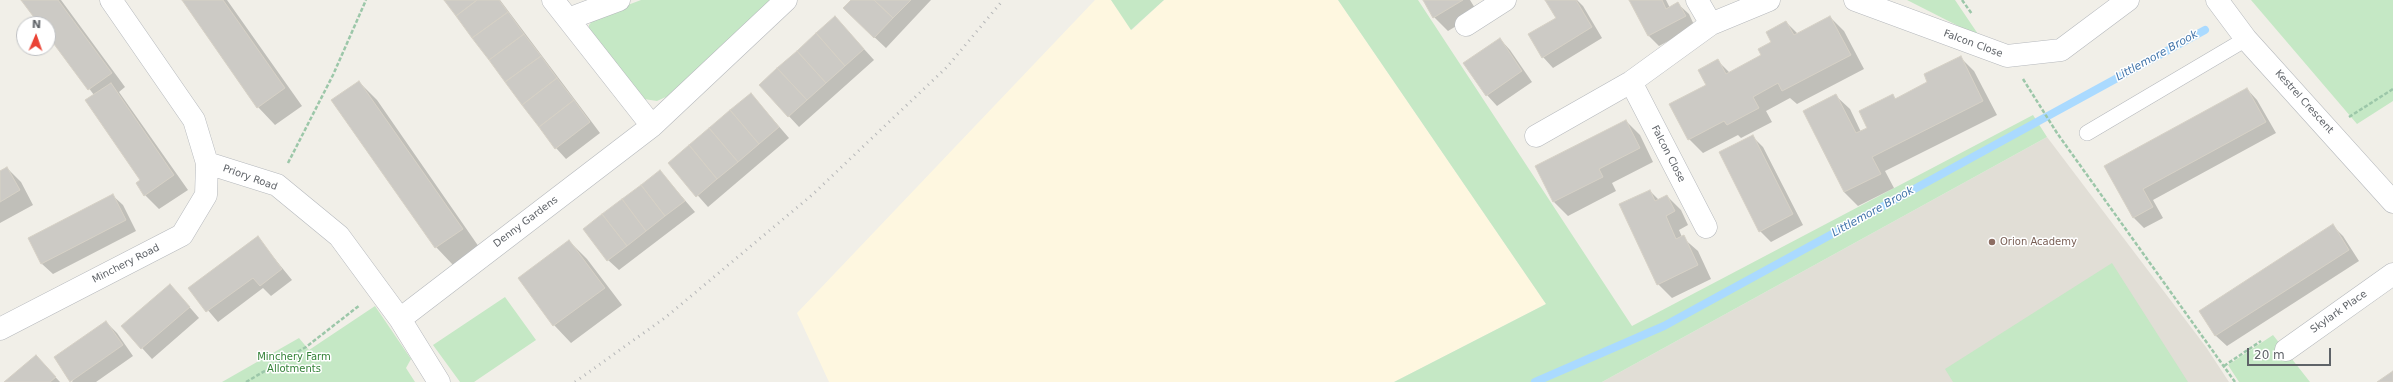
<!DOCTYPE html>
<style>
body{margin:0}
#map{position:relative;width:2393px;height:382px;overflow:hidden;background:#f1efe8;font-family:"DejaVu Sans",sans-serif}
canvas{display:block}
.north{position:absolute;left:16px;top:16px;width:40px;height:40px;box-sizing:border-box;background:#fff;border:1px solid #bfc1c3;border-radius:50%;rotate:2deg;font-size:11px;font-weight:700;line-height:16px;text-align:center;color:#5f6368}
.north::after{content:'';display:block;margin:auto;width:14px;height:18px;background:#ea4335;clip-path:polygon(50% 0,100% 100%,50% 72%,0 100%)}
.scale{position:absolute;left:2247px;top:348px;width:84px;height:18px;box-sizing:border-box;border:2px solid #5f6368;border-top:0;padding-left:5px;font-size:12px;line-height:14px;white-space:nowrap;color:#5f6368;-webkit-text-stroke:3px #fff;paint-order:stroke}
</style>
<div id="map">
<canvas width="2393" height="382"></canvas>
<div class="north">N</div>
<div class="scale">20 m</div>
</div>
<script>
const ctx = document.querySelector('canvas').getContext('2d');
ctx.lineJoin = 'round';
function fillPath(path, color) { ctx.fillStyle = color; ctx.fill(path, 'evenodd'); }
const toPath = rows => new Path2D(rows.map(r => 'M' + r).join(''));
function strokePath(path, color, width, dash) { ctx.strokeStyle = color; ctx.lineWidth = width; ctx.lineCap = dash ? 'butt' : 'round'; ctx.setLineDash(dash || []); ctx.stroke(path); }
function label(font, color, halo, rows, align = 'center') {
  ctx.font = font + ' "DejaVu Sans",sans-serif'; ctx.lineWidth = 3; ctx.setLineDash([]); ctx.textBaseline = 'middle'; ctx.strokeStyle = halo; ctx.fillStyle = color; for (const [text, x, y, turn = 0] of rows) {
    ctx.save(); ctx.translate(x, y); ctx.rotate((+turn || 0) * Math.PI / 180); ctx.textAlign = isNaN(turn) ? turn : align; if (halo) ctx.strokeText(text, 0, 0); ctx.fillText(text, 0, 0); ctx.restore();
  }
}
fillPath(toPath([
 [1095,0,1111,0,1132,30,1164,0,1338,0,1546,304,1394,382,829,382,797,313]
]), '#fef7e0');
fillPath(toPath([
 [2047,137,2206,347,2229,382,1602,382]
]), '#e1ded6');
fillPath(toPath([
 [641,0,773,0,668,96,657,101,644,99,589,31,589,25,596,17],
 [1111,0,1164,0,1131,30],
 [1338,0,1418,0,1632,326,2033,115,2047,137,1602,382,1394,382,1546,304],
 [1907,0,1955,0,1980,37],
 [2251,0,2393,0,2393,101,2357,124],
 [2112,263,2188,382,1953,382,1945,369],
 [505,297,536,340,474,382,460,382,433,345],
 [375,306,411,359,406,368,415,382,222,382,299,338,309,350],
 [2273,335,2310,382,2239,382,2228,365]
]), '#c5e8c5');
fillPath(toPath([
 [22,0,61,0,125,87,119,92,188,190,159,209,145,195,141,180,94,95,48,34,48,24,40,24],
 [183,0,227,0,302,106,275,125,258,107],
 [445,0,500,0,600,133,566,159,556,148],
 [852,0,931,0,886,48,855,19],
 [1424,0,1470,0,1478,13,1448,31,1434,17],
 [1547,0,1577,0,1583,6,1602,38,1553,68,1543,57,1557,18],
 [1630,0,1666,0,1670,8,1678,4,1689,14,1695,27,1659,46,1648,35],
 [1830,17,1844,31,1864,69,1797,104,1790,98,1766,111,1772,122,1741,138,1738,135,1703,153,1689,139,1707,85,1718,61,1730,73,1763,56,1786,22,1798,34],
 [845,28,874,60,799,127,760,85],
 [1500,39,1510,50,1532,82,1497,106,1487,95],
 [1960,57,1974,71,1997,115,1885,171,1894,188,1858,206,1844,192,1836,96,1850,109,1861,132,1869,128,1892,95,1896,99,1929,82],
 [359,82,377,100,479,247,453,265,436,247],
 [2247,89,2257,100,2276,133,2153,200,2163,218,2144,228,2134,218,2105,167],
 [751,94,789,138,708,207,669,163],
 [1626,121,1640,135,1653,162,1612,183,1616,191,1568,216,1554,202,1536,167],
 [1752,136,1763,147,1803,225,1771,242,1760,231,1720,152],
 [7,168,21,182,33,205,0,223,0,172],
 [660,171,695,212,619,270,608,260],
 [1650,191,1659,200,1667,196,1681,210,1688,225,1679,230,1682,237,1698,251,1711,279,1672,298,1658,284],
 [112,195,123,205,136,231,53,274,42,264,29,238],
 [2333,226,2343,236,2359,261,2227,346,2216,336,2200,311],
 [257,237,292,280,271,296,263,288,218,322,189,288],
 [569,241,587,259,622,305,571,343,554,325],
 [180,296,199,318,152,359,142,348],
 [106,322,117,333,133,356,96,382,72,382],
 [36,356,60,382,5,382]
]), '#0003');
strokePath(toPath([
 [1535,382,1664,326,2205,30]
]), '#aadaff', 8);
const building = toPath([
 [21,0,58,0,112,73,88,90,48,36,48,24,39,24,21,0],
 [182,0,223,0,285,88,257,108,182,0],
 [444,0,477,0,456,16,444,0],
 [477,0,499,0,508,12,472,38,456,16,477,0],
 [851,0,874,0,893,18,874,38,843,8,851,0],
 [874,0,911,0,893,18,874,0],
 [1423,0,1463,0,1433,18,1423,0],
 [1545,0,1576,0,1592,27,1542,58,1528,34,1556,18,1545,0],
 [1629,0,1662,0,1666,9,1678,2,1686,16,1648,36,1629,0],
 [508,12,524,34,489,60,472,38,508,12],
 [835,16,864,49,845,66,816,33,835,16],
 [1830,16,1851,55,1782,91,1778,83,1753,97,1759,108,1727,125,1724,121,1688,140,1669,104,1706,85,1698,70,1718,59,1726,74,1761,55,1758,49,1771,42,1766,32,1786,21,1794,35,1830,16],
 [816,33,845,66,826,83,797,51,816,33],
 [524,34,541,56,505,82,489,60,524,34],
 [1500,38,1522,71,1486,96,1463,63,1500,38],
 [797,51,826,83,807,100,777,68,797,51],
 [541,56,557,78,522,105,505,82,541,56],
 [1961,56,1983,101,1872,157,1881,174,1844,192,1803,111,1836,94,1856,133,1867,128,1859,111,1893,94,1895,99,1927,82,1924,74,1961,56],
 [777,68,807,100,788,117,759,85,777,68],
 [557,78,574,100,539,127,522,105,557,78],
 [359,81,463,229,435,248,331,100,359,81],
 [111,83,174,175,144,196,136,183,140,180,85,100,111,83],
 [2247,88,2266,122,2143,189,2153,207,2133,218,2104,166,2247,88],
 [751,93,779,127,759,144,730,110,751,93],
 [574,100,590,122,555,149,539,127,574,100],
 [730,110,759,144,738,162,709,128,730,110],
 [1626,120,1640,148,1599,169,1603,177,1553,202,1535,166,1626,120],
 [709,128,738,162,717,179,689,145,709,128],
 [1753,135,1793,214,1759,232,1719,152,1753,135],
 [689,145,717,179,696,197,668,163,689,145],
 [7,167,20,190,0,202,0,171,7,167],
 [660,170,685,201,665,216,641,185,660,170],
 [641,185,665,216,646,231,622,199,641,185],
 [1650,190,1655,201,1667,195,1675,211,1666,216,1676,239,1684,235,1698,265,1657,285,1619,204,1650,190],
 [113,194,126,220,41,264,28,238,113,194],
 [622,199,646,231,627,246,602,214,622,199],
 [602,214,627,246,607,261,583,229,602,214],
 [2333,224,2349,250,2215,336,2199,311,2333,224],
 [258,236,282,269,260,286,253,278,206,312,188,288,258,236],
 [569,240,605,288,553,326,518,278,569,240],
 [170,284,190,307,141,349,121,326,170,284],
 [106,321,123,345,70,382,54,357,106,321],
 [36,355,56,377,50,382,4,382,36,355],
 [2393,371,2393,382,2377,382,2393,371]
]);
fillPath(building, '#cccac5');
strokePath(building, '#d6d1c6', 1);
const service = toPath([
 [2087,133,2246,39]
]);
const minor = toPath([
 [553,0,652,126],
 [1697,0,1711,24],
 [1855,0,2007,56,2061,50,2128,0],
 [2217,0,2246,39,2393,202],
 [568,19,619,0],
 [1466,25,1505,0],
 [1631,82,1706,227],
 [1536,136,1631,82,1711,24,1769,0],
 [207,163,277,185,339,236,400,319,439,382],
 [400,319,652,126,786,0],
 [0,329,182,235,206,195,207,163,194,120,111,0],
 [2286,350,2393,274]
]);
strokePath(service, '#b5b8bc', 16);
strokePath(minor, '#b5b8bc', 23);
strokePath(toPath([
 [1962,0,1972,14],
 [2023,79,2057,133,2235,382],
 [2349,117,2393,89],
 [288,163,333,75,366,0],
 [2224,366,2261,341],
 [246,382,306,347,360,305]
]), '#9cc7a9', 2.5, [4, 2]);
strokePath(service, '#fff', 15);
strokePath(minor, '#fff', 22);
strokePath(toPath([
 [575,382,666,317,812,195,947,67,1003,0]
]), '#b6b7b8', 3, [1, 5]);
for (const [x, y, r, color] of [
 [1992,242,4,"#8d6e63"]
]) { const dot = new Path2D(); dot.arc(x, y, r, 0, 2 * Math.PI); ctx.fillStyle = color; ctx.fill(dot); strokePath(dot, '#fff', 1.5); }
label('10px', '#5f6368', '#fff', [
 ["Falcon Close",1973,44,20],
 ["Kestrel Crescent",2304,102,48],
 ["Falcon Close",1668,154,63],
 ["Priory Road",250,178,20],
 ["Denny Gardens",526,222,-37],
 ["Minchery Road",126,264,-27],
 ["Skylark Place",2339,312,-35]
]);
label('10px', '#785e54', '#fff', [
 ["Orion Academy",2000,242]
], 'left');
label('10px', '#348238', '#fff', [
 ["Minchery Farm",294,357],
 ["Allotments",294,369]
]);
label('italic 11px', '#4174aa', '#fff', [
 ["Littlemore Brook",2157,56,-29],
 ["Littlemore Brook",1873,212,-29]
]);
</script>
